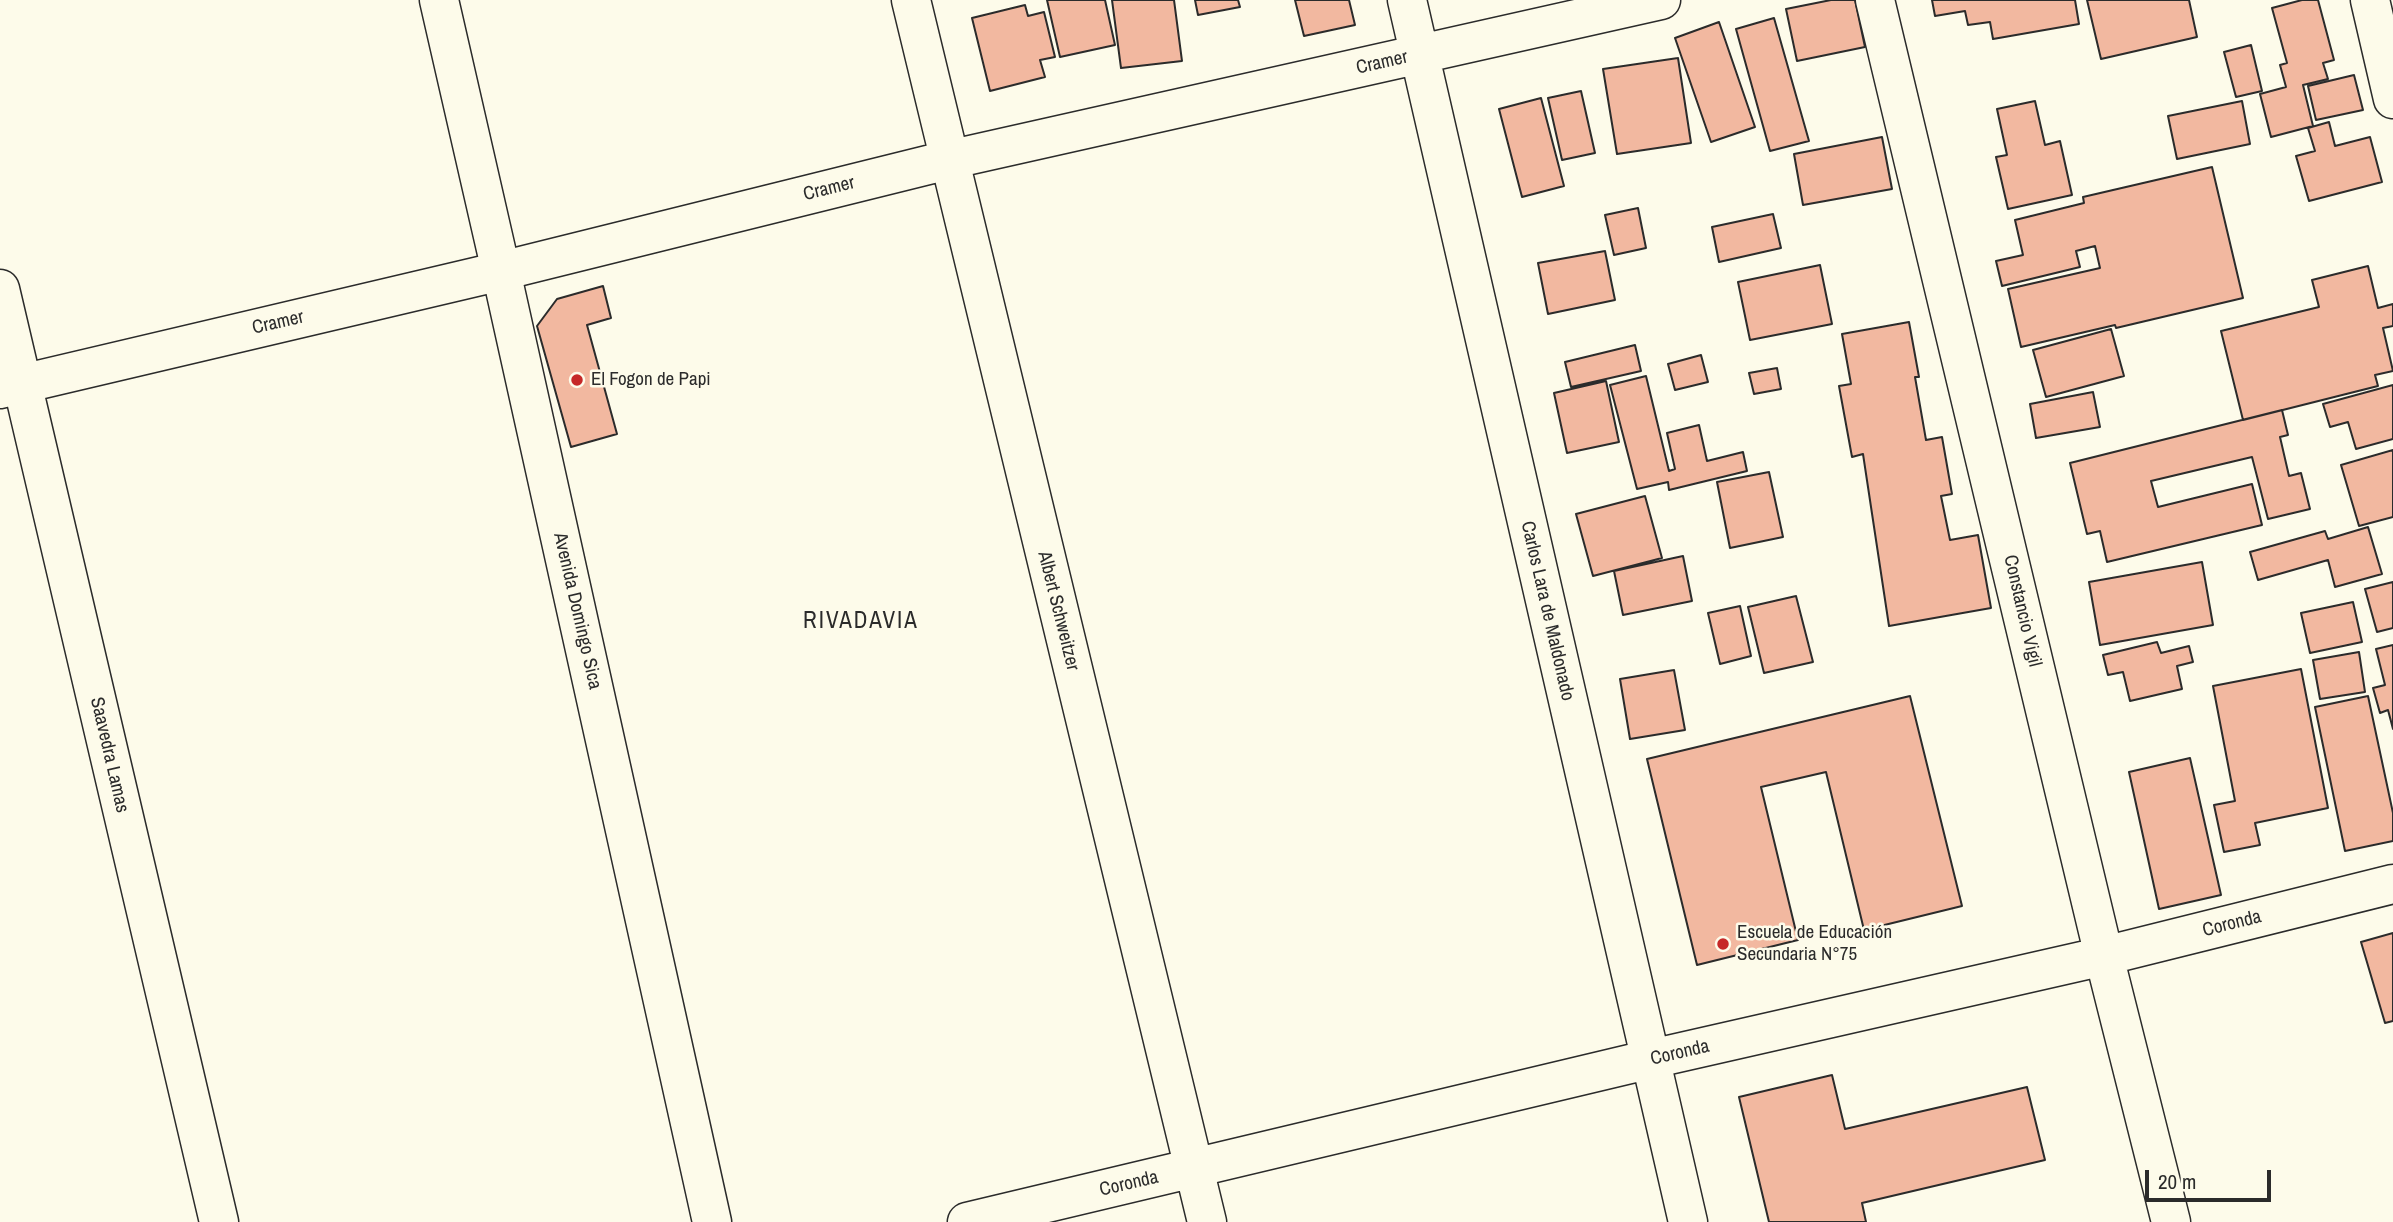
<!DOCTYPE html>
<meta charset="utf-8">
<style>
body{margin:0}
#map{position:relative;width:2393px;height:1222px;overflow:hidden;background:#fdfbea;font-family:"Archivo Narrow",sans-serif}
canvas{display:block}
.scale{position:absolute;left:2145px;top:1170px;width:126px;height:32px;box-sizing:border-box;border:4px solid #2b2b2b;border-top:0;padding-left:9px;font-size:21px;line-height:24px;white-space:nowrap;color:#2b2b2b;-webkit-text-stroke:5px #fdfbea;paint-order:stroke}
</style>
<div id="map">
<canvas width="2393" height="1222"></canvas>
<div class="scale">20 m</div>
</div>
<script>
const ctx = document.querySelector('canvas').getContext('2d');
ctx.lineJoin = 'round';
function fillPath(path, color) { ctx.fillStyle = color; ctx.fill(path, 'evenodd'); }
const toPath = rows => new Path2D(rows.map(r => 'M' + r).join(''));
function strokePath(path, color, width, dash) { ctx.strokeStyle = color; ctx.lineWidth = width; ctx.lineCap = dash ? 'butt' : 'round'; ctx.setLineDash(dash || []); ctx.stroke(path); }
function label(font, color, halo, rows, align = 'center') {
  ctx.font = font + ' "Archivo Narrow",sans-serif'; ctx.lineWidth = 5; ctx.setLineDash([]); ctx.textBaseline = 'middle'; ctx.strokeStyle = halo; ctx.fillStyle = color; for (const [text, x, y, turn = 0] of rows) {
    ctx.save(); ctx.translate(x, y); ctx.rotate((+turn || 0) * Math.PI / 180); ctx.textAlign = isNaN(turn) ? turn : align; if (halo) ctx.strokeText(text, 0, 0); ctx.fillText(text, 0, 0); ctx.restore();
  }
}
const building = toPath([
 [1047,0,1105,0,1115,45,1060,57,1047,0],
 [1112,0,1174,0,1182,61,1121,68,1112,0],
 [1195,0,1238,0,1240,7,1198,15,1195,0],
 [1295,0,1349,0,1355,25,1304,36,1295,0],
 [1831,0,1855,0,1865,47,1797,61,1786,9,1831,0],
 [1932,0,2075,0,2079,24,1993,39,1990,22,1968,25,1965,11,1935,16,1932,0],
 [2087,0,2189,0,2197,37,2101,59,2087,0],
 [2302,0,2318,0,2334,60,2323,63,2328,79,2303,85,2313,126,2271,137,2260,94,2286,87,2280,65,2287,63,2272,8,2302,0],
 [1025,5,1028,16,1044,12,1055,57,1040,60,1045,77,990,91,972,18,1025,5],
 [1774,18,1809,141,1770,151,1736,29,1774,18],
 [1719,22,1755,127,1711,142,1675,38,1719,22],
 [2251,45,2262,91,2236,97,2224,52,2251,45],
 [1678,58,1691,143,1617,154,1603,69,1678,58],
 [2354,75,2363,110,2316,120,2308,86,2354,75],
 [1581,91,1595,153,1562,160,1548,98,1581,91],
 [1541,98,1564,186,1522,197,1499,109,1541,98],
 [2035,101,2045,145,2060,141,2072,195,2008,209,1996,157,2007,155,1997,109,2035,101],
 [2242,101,2250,144,2177,159,2168,116,2242,101],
 [2329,122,2335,146,2370,137,2382,182,2309,201,2296,156,2315,151,2308,128,2329,122],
 [1882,137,1892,189,1803,205,1794,154,1882,137],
 [2212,167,2243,298,2116,328,2115,325,2021,347,2008,289,2100,268,2095,246,2076,251,2080,267,2002,286,1996,261,2023,255,2015,220,2084,203,2083,197,2212,167],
 [1638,208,1646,248,1614,255,1605,215,1638,208],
 [1773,214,1781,248,1719,262,1712,227,1773,214],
 [1605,251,1615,300,1548,314,1538,263,1605,251],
 [1820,265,1832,324,1750,340,1738,282,1820,265],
 [2368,266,2378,308,2393,304,2393,326,2383,328,2393,371,2375,375,2378,386,2243,420,2221,331,2319,307,2312,280,2368,266],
 [603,286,611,318,587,325,617,434,571,447,537,326,557,299,603,286],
 [1909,322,1919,377,1915,377,1926,440,1942,437,1952,494,1941,496,1950,540,1978,535,1991,608,1889,626,1863,454,1852,457,1839,386,1851,384,1842,334,1909,322],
 [2111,329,2124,376,2046,397,2033,350,2111,329],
 [1635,345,1641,371,1571,387,1565,362,1635,345],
 [1701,355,1708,382,1675,390,1668,364,1701,355],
 [1777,368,1781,389,1754,394,1749,373,1777,368],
 [1646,376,1669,471,1675,469,1667,433,1699,425,1707,461,1743,452,1747,471,1669,490,1668,482,1637,489,1610,385,1646,376],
 [1606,381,1619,442,1567,453,1554,393,1606,381],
 [2393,385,2393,439,2356,449,2348,422,2330,427,2323,404,2393,385],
 [2093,392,2100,427,2036,438,2030,404,2093,392],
 [2282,410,2288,435,2280,437,2289,476,2301,473,2310,509,2268,519,2252,457,2151,481,2158,507,2252,484,2262,525,2107,562,2100,531,2087,534,2070,463,2282,410],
 [2393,450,2393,517,2359,526,2341,465,2393,450],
 [1769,472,1783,537,1730,548,1717,482,1769,472],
 [1645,496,1662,558,1593,576,1576,514,1645,496],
 [2368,527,2382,574,2335,587,2328,560,2258,580,2250,552,2325,531,2328,539,2368,527],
 [1683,556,1692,601,1623,615,1614,571,1683,556],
 [2202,562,2213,625,2100,645,2089,582,2202,562],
 [2393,582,2393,628,2377,632,2365,589,2393,582],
 [1796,596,1813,662,1764,673,1748,607,1796,596],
 [2353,602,2362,642,2310,653,2301,613,2353,602],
 [1740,606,1751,656,1720,664,1708,613,1740,606],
 [2157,642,2161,653,2189,646,2193,662,2177,666,2182,689,2130,701,2123,672,2108,675,2103,655,2157,642],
 [2393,645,2393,729,2388,710,2380,713,2373,688,2385,685,2376,649,2393,645],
 [2359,652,2365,692,2320,699,2313,660,2359,652],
 [2301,669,2328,808,2255,823,2260,845,2224,852,2214,805,2235,801,2213,686,2301,669],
 [1674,670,1685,730,1630,739,1620,679,1674,670],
 [1910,696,1962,906,1864,930,1826,772,1761,787,1798,940,1697,965,1647,759,1910,696],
 [2368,696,2393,813,2393,841,2345,851,2315,707,2368,696],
 [2190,758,2221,895,2159,909,2129,772,2190,758],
 [2393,933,2393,1021,2385,1023,2361,942,2393,933],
 [1832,1075,1845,1129,2027,1087,2045,1160,1862,1203,1866,1222,1769,1222,1739,1097,1832,1075]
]);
fillPath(building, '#f2b8a0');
strokePath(building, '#2b2b2b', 2);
const street = toPath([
 [911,0,1207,1222],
 [1407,0,1688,1222],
 [1875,0,2104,956,2171,1222],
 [2370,0,2393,99],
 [0,289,219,1222],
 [0,389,501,271,948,160,1661,0],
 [967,1222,1651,1059,2104,956,2393,884]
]);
const secondary = toPath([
 [439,0,501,271,712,1222]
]);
strokePath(street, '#2b2b2b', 41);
strokePath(secondary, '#2b2b2b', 41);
strokePath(street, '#fdfbea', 38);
strokePath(secondary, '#fdfbea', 38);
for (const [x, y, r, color] of [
 [577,380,7,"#c62828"],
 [1723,944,7,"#c62828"]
]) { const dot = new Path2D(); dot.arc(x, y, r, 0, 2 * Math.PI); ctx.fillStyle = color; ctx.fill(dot); strokePath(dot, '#fdfbea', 2.5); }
label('19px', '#2b2b2b', '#fdfbea', [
 ["Cramer",1382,63,-13],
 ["Cramer",829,189,-14],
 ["Cramer",278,323,-13],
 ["Avenida Domingo Sica",577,611,77],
 ["Albert Schweitzer",1058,611,76],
 ["Carlos Lara de Maldonado",1547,611,77],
 ["Constancio Vigil",2022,611,77],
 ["Saavedra Lamas",109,755,77],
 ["Coronda",2232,924,-14],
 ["Coronda",1680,1053,-13],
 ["Coronda",1129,1184,-13]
]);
label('19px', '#2b2b2b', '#fdfbea', [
 ["El Fogon de Papi",591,380],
 ["Escuela de Educación",1737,933],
 ["Secundaria N°75",1737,955]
], 'left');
ctx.letterSpacing = '2px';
label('23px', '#2b2b2b', '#fdfbea', [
 ["RIVADAVIA",861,622]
]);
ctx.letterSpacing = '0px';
</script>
